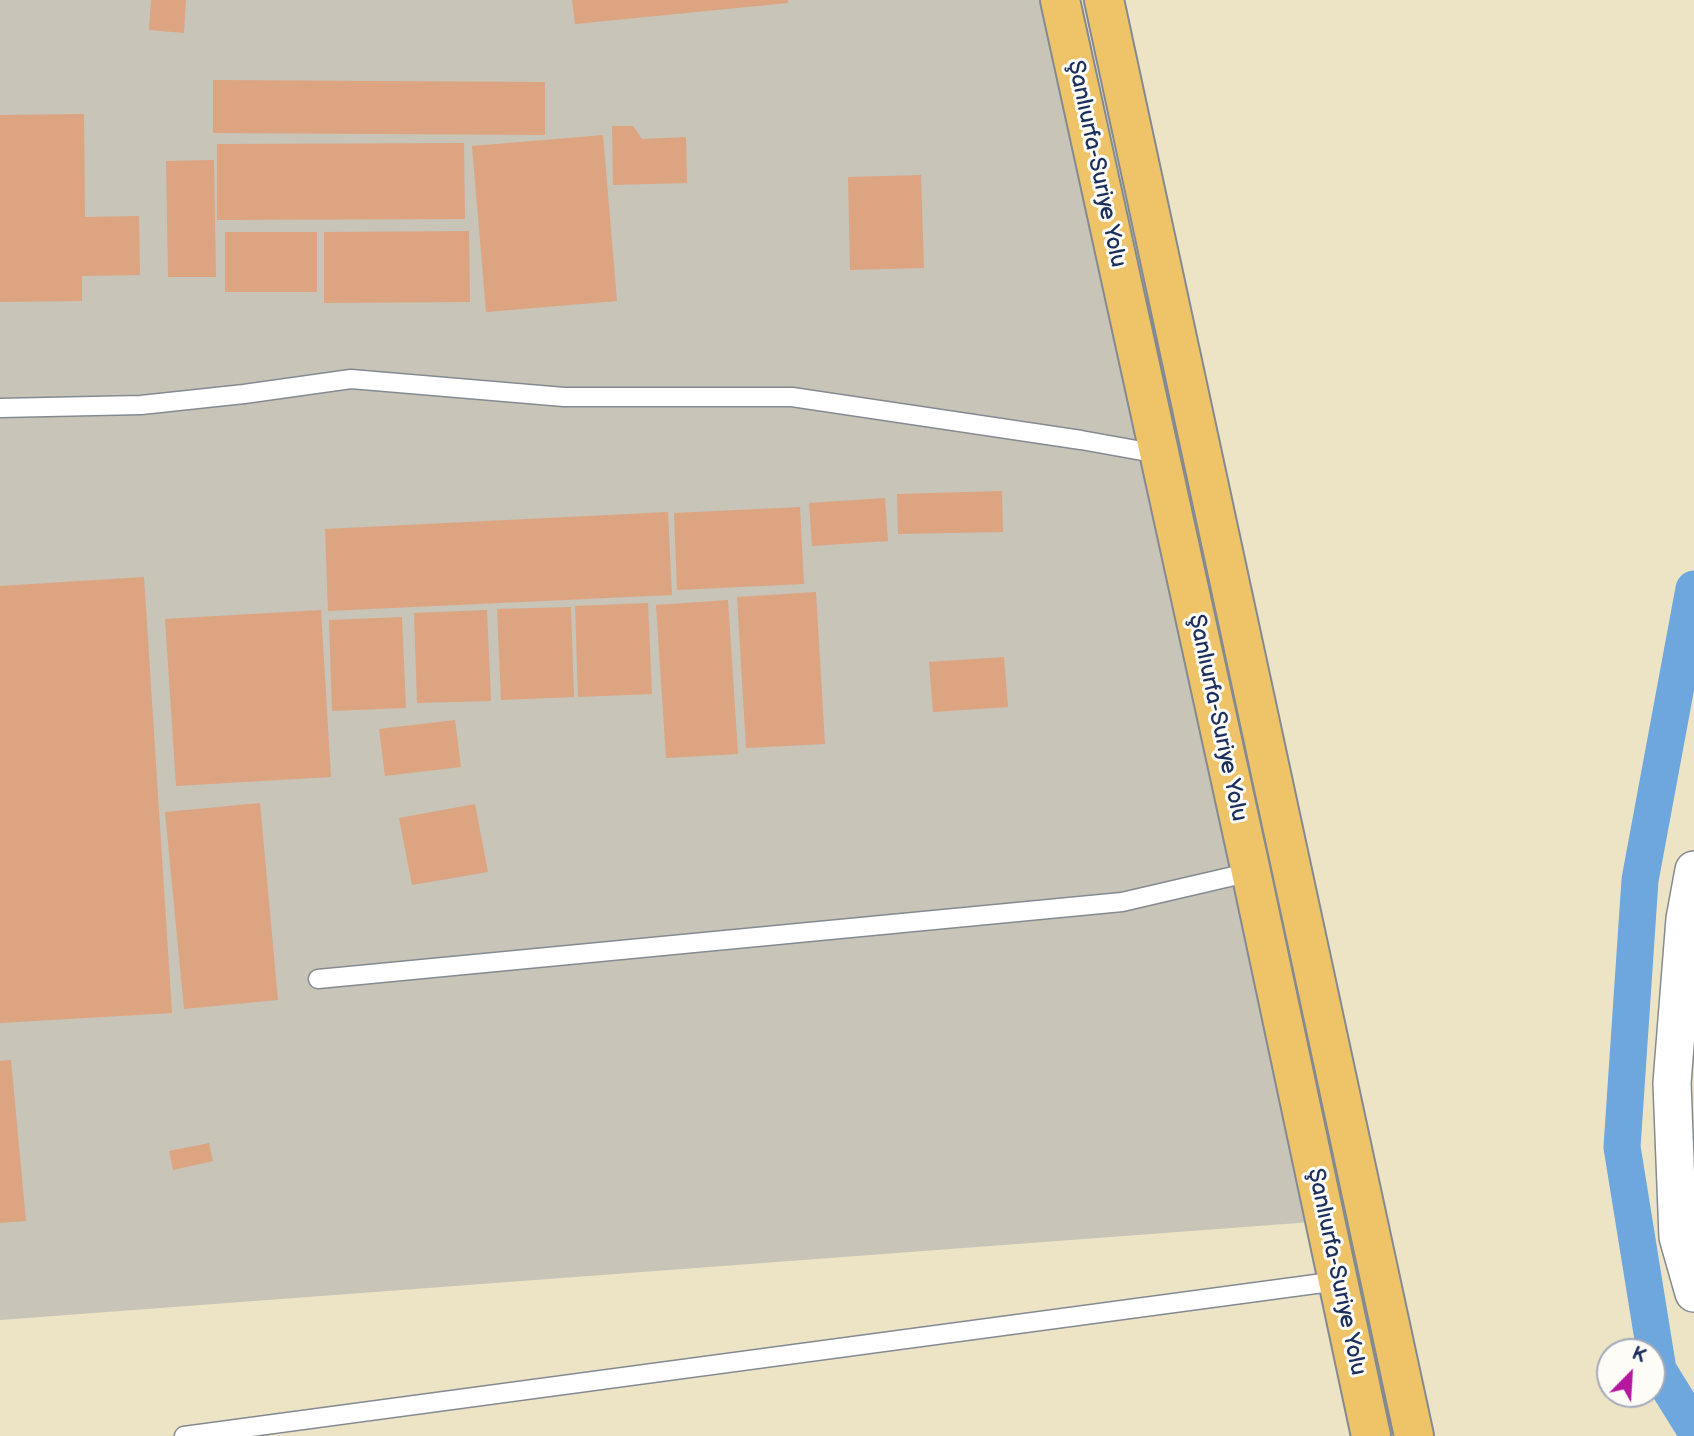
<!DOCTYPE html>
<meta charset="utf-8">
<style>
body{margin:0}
#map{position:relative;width:1694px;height:1436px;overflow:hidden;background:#ede4c6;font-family:"Balsamiq Sans",sans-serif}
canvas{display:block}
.north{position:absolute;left:1596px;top:1338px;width:70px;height:70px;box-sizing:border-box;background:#fdfcf7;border:2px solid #a3aaba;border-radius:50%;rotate:24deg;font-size:19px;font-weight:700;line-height:28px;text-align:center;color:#1b2f5e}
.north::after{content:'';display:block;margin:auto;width:24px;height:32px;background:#b5179e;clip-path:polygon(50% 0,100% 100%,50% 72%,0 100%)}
</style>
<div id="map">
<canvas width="1694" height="1436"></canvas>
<div class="north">K</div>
</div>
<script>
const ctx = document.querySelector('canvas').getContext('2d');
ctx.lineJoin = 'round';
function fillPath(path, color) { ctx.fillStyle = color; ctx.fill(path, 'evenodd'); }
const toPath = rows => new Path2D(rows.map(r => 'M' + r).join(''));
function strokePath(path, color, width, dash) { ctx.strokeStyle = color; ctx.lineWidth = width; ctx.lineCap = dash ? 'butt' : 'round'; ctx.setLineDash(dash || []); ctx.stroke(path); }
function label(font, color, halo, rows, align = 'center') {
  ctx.font = font + ' "Balsamiq Sans",sans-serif'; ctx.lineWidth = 6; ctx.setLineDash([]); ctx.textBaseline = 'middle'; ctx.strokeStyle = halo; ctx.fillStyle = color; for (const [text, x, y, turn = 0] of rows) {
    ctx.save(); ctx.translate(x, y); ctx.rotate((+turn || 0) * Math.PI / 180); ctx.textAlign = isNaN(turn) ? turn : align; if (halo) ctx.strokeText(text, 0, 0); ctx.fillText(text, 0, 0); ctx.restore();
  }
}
fillPath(toPath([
 [0,0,1058,0,1325,1221,0,1320]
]), '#c8c4b8');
strokePath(toPath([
 [1694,589,1640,880,1622,1147,1658,1370,1694,1428]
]), '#6ea7dd', 37);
fillPath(toPath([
 [151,0,186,0,184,33,149,30],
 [572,0,788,0,788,3,575,24],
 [213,80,545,82,545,135,213,133],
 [84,114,85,217,139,216,140,275,82,276,82,301,0,302,0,115],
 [612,126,633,126,642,139,686,137,687,183,613,185],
 [603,135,617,301,486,312,472,146],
 [464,143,465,219,217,220,217,144],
 [214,160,216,277,168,277,166,161],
 [921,175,924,268,850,270,848,177],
 [469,231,470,302,324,303,324,232],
 [225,232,317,232,317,292,225,292],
 [1002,491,1003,532,898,534,897,494],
 [885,498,888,541,812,546,809,503],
 [800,507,804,584,677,590,674,513],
 [668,512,672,595,328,611,325,529],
 [144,577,172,1013,0,1023,0,586],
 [816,592,825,744,746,748,737,597],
 [728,600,738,754,666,758,656,605],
 [648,603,652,694,578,697,575,606],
 [571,607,574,697,501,700,497,609],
 [321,610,331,777,176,786,165,619],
 [487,610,491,701,417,703,414,613],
 [402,617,406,708,332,711,329,620],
 [1004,657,1008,707,933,712,929,662],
 [455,720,461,767,385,776,379,729],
 [260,803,278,1000,184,1009,165,812],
 [475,804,488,872,412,885,399,818],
 [11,1060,26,1221,0,1223,0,1061],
 [209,1143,213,1161,173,1170,169,1151]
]), '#dca481');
const service = toPath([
 [0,408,141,405,244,394,351,379,564,397,792,397,1081,440,1159,454],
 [318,979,1122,902,1251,872],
 [184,1436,1338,1281]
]);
const minor = toPath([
 [1694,870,1685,919,1672,1083,1678,1237,1694,1293]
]);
const trunk = toPath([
 [1060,0,1251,872,1371,1436],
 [1104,0,1414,1436]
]);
strokePath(service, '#848a92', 21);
strokePath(minor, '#848a92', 40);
strokePath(trunk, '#848a92', 42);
strokePath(service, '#fff', 18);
strokePath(minor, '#fff', 37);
strokePath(trunk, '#efc469', 38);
label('23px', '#1b2f5e', '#fdfcf7', [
 ["Şanlıurfa-Suriye Yolu",1096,164,78],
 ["Şanlıurfa-Suriye Yolu",1217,718,78],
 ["Şanlıurfa-Suriye Yolu",1336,1272,78]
]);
</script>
